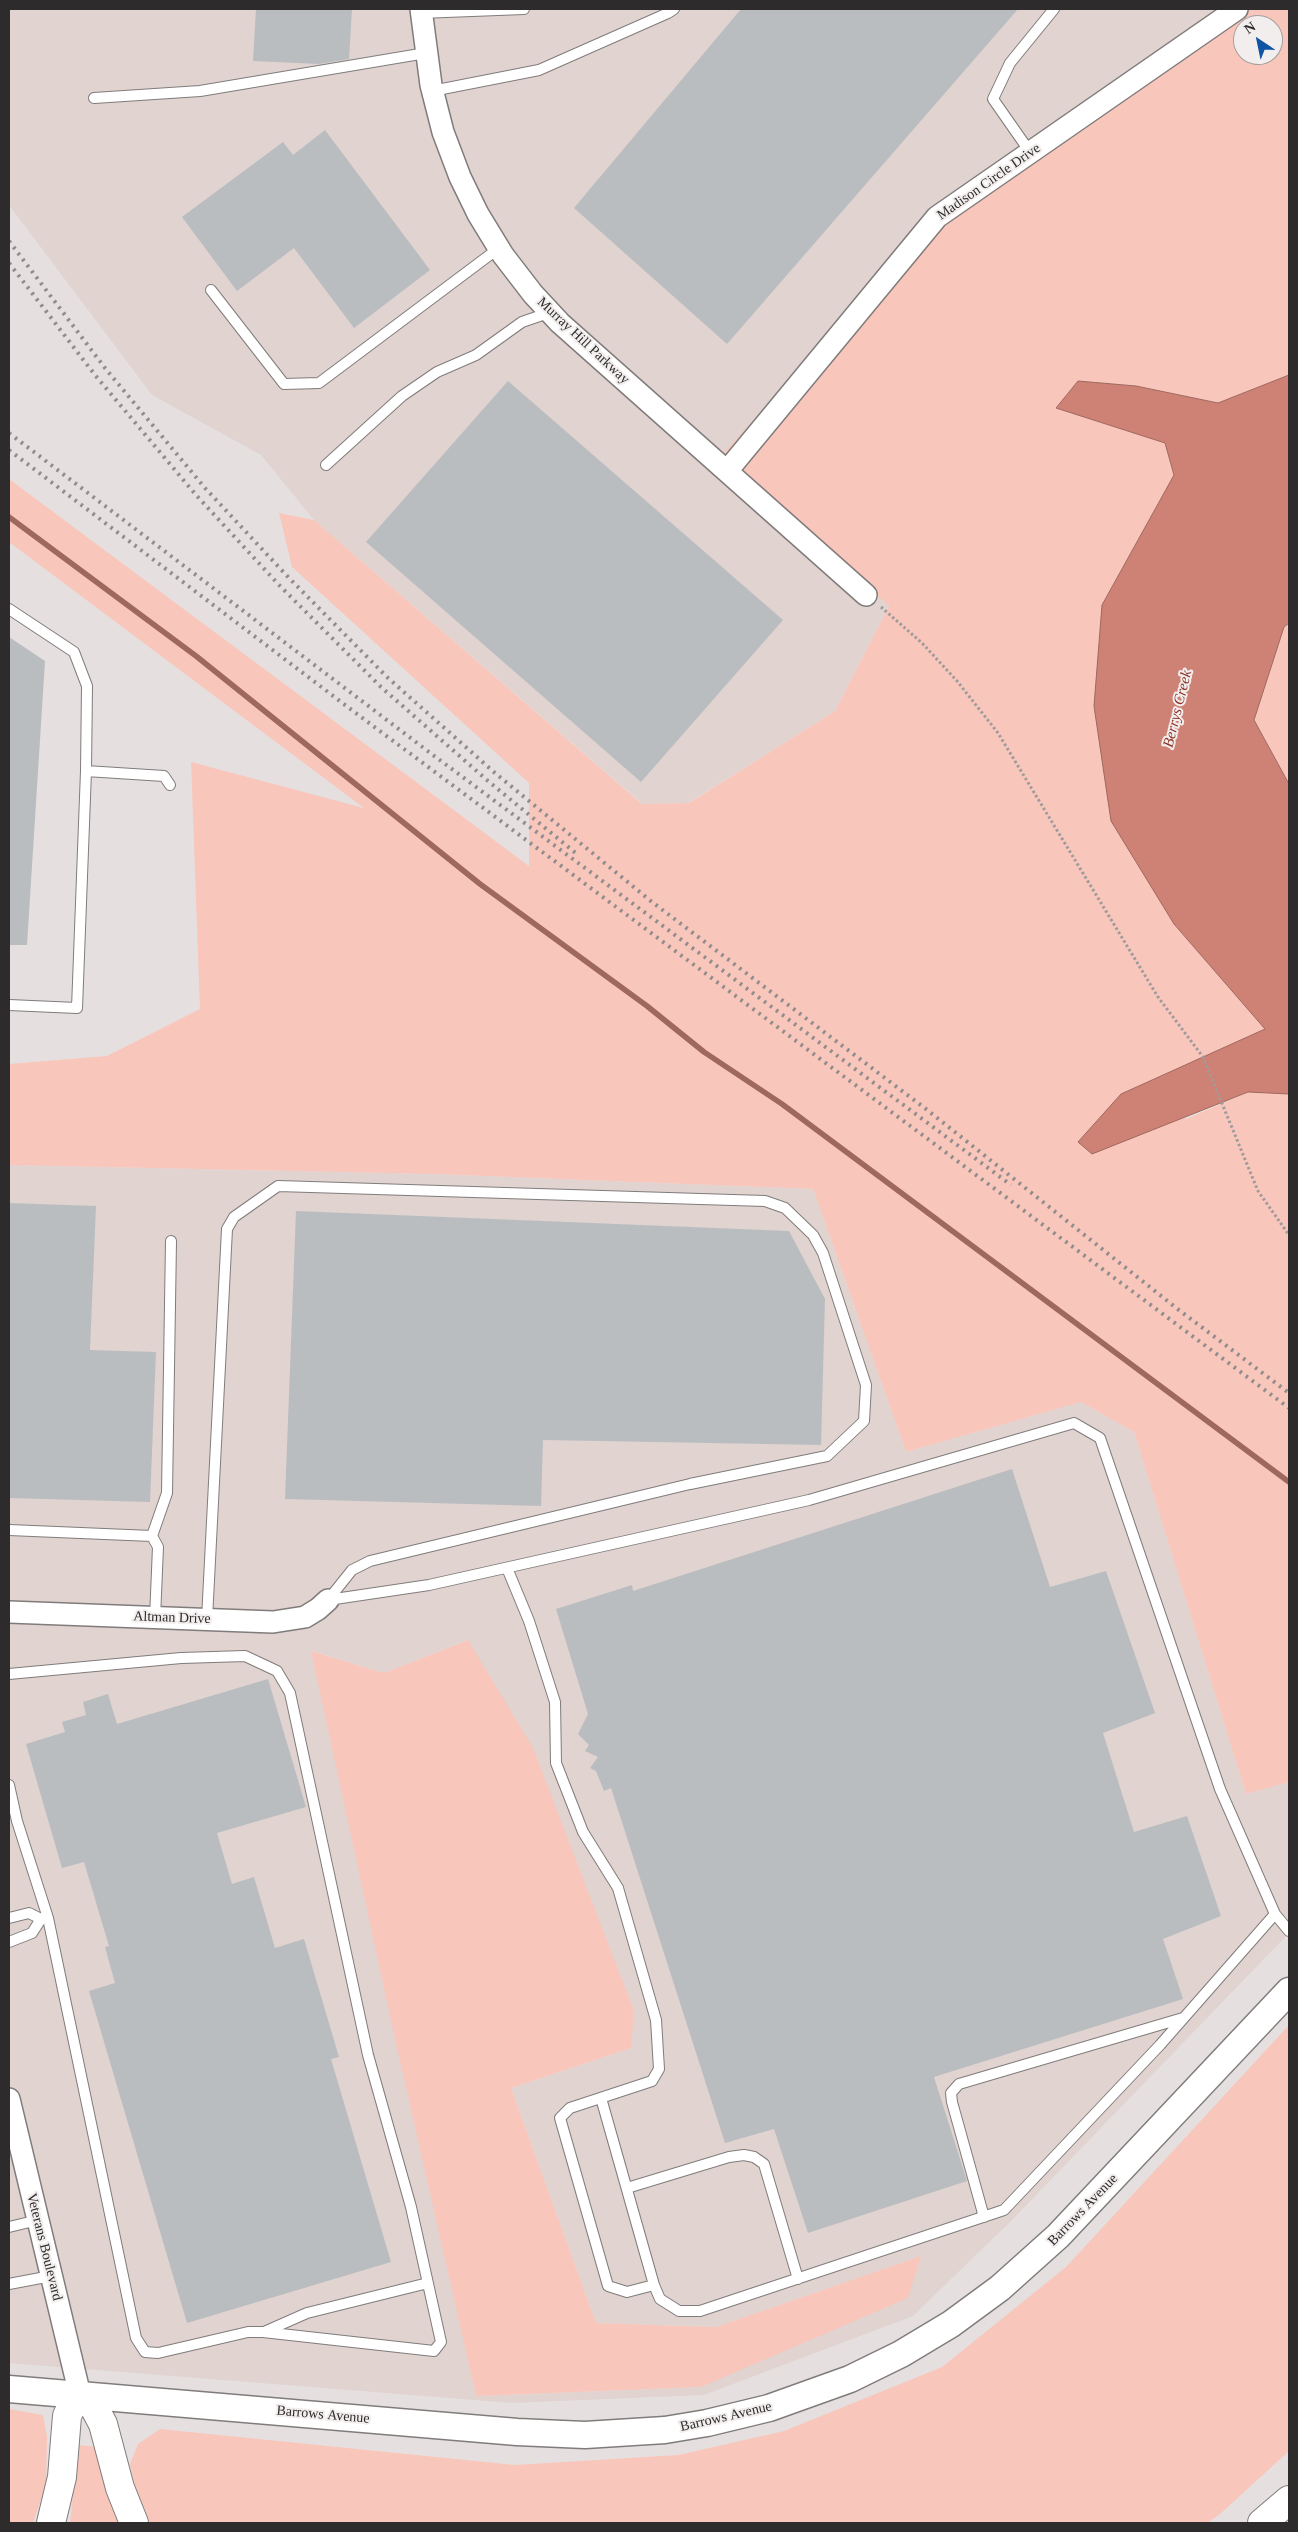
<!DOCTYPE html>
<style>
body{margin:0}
#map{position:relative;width:1298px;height:2532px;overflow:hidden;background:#e5e0df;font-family:Georgia,serif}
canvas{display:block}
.frame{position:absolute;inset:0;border:10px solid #2d2b2b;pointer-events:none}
.north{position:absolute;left:1233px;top:15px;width:50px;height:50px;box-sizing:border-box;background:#f2eeed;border:1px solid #a3a09f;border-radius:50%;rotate:326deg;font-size:14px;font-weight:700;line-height:20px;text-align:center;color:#2d2b2b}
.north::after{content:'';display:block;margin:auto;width:18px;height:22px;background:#0e54a4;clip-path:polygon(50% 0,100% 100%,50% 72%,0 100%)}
</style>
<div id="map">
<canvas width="1298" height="2532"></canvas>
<div class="frame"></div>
<div class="north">N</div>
</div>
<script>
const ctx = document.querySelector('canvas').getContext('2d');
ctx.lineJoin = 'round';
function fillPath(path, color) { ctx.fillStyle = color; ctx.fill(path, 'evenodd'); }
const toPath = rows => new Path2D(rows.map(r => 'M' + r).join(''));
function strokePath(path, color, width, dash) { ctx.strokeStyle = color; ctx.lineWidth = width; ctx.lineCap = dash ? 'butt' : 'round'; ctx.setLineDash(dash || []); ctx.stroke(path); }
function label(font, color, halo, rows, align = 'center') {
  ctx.font = font + ' Georgia,serif'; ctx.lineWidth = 4; ctx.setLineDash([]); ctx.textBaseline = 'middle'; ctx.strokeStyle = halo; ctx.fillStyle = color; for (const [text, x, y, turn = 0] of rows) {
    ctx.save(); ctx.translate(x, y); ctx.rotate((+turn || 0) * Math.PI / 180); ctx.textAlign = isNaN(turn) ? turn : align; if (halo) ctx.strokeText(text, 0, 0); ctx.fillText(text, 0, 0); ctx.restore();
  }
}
fillPath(toPath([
 [9,9,1242,9,722,456,889,606,835,711,688,803,643,804,314,520,261,455,152,395,9,205],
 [9,1165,434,1174,813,1189,906,1452,1081,1402,1134,1432,1246,1794,1289,1782,1289,1933,1012,2220,913,2316,704,2395,512,2403,9,2363],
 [467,1640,631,2048,511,2088,596,2323,716,2327,921,2256,701,2387,476,2396,312,1651,384,1673]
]), '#e0d3d0');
fillPath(toPath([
 [1242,9,1289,9,1289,375,1218,403,1136,386,1078,381,1056,408,1165,443,1174,475,1102,605,1174,924,1266,1029,1121,1094,1186,1119,1248,1092,1289,1094,1289,1782,1246,1794,1134,1432,1081,1402,906,1452,813,1189,434,1174,9,1165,9,1064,107,1056,200,1009,191,762,364,808,9,542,9,479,529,866,529,783,292,567,279,513,314,520,642,804,689,803,835,711,889,606,721,456,963,190],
 [1243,25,1273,25,1273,55,1243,55],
 [1289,623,1289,784,1254,720,1284,627],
 [468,1640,533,1748,634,2011,631,2048,511,2088,596,2323,716,2327,921,2256,908,2298,701,2387,476,2396,395,2039,311,1651,384,1673],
 [1289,2025,1289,2451,1219,2515,1207,2523,150,2523,135,2487,130,2464,138,2444,160,2429,515,2465,678,2455,784,2431,942,2367,1066,2267],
 [9,2409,43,2415,47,2436,46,2484,33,2523,9,2523],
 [78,2445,98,2447,120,2523,70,2523]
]), '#f9c6bc');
const water = toPath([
 [1289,375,1289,623,1284,627,1254,720,1289,784,1289,1094,1248,1092,1092,1154,1078,1142,1121,1094,1265,1029,1174,924,1111,821,1094,706,1102,605,1174,475,1165,443,1056,408,1078,381,1136,386,1218,403,1289,375]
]);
fillPath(water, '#ce8275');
strokePath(water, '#9e685f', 1);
strokePath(toPath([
 [9,517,196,656,480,884,647,1006,704,1052,782,1104,1289,1482]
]), '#9e685f', 5.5);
fillPath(toPath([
 [256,9,352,9,349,59,319,64,253,61],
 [741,9,1018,9,727,344,574,208],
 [325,130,430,270,354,328,294,248,237,291,182,217,283,142,293,155],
 [508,381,783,620,641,782,366,542],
 [9,637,45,661,27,945,9,945],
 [9,1203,96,1206,90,1350,156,1352,150,1502,9,1498],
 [296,1211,789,1231,825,1299,821,1445,543,1440,541,1506,285,1499],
 [1012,1469,1050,1587,1106,1571,1155,1713,1103,1733,1134,1832,1187,1816,1221,1916,1163,1939,1183,1999,934,2077,967,2181,808,2233,774,2129,725,2143,611,1788,604,1791,596,1771,590,1768,598,1757,585,1751,589,1745,578,1734,588,1714,556,1609,632,1585,633,1591],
 [268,1679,306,1807,217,1833,232,1884,254,1877,275,1948,304,1939,339,2057,331,2059,391,2262,187,2323,89,1991,115,1983,105,1947,109,1946,84,1862,62,1868,26,1744,65,1732,62,1722,86,1715,83,1702,108,1694,117,1724]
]), '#babdc0');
const service = toPath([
 [420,13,524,9],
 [432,91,539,70,668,13,674,9],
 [94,98,200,91,426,53],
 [1030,152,993,99,1010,63,1054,9],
 [211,290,284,384,319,383,499,248],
 [326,465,402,396,437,372,476,355,522,322,551,312],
 [9,609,74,652,87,686,86,771,77,1008,9,1005],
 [86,771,164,776,170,785],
 [9,1530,152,1536,158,1547,155,1618],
 [152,1536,167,1493,171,1241],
 [507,1568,529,1621,555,1702,556,1763,583,1832,618,1888,656,2020,659,2069,652,2081,570,2108,560,2118,608,2286,627,2292,654,2285,660,2299,679,2311,700,2311,1004,2210,1160,2045,1275,1914],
 [328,1600,429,1585,809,1500,1074,1423,1100,1438,1220,1789,1275,1914,1289,1931],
 [207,1619,227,1229,234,1217,278,1186,765,1201,785,1208,813,1235,823,1253,866,1385,864,1421,827,1456,690,1484,370,1561,352,1570,328,1600],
 [9,1674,181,1658,245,1656,277,1671,290,1693,368,2055,411,2207,441,2342,434,2351,263,2332,248,2332,158,2353,145,2352,136,2338,48,1918,17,1821,9,1785],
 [9,1918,29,1913,41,1919,32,1933,9,1942],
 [601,2098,654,2285],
 [627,2188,729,2157,744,2155,754,2157,764,2164,798,2279],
 [984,2217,952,2102,951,2093,959,2084,1183,2018],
 [9,2227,38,2220],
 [9,2284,51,2276],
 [264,2332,307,2313,428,2283]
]);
const minor = toPath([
 [421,9,431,85,443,132,460,177,478,214,503,255,533,294,560,323,866,595],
 [727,471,937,217,1237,9],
 [9,1612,273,1622,305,1617,318,1609,328,1600],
 [9,2099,80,2395]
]);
const tertiary = toPath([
 [9,2389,517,2432,585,2435,665,2430,707,2423,769,2408,850,2379,901,2354,951,2324,1000,2288,1058,2236,1289,1991]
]);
const motorway = toPath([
 [51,2523,62,2477,67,2416,74,2401,80,2395,94,2407,103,2424,120,2488,134,2523],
 [1262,2523,1289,2500]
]);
strokePath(service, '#807c7b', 12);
strokePath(minor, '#807c7b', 24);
strokePath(tertiary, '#807c7b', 29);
strokePath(motorway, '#807c7b', 30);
strokePath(toPath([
 [881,607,922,643,957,681,998,733,1158,997,1203,1057,1258,1191,1289,1235]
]), '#9e9b9a', 3, [2.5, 2.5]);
strokePath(service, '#fff', 10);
strokePath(minor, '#fff', 21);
strokePath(tertiary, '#fff', 26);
strokePath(motorway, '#fff', 28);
strokePath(toPath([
 [9,241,105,368,205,488,289,578,387,677,495,773,652,902,926,1109,1175,1307,1289,1393],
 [9,263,95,375,196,495,280,586,381,687,488,781,578,855],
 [9,433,429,752,1011,1185],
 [9,450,353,711,1289,1408]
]), '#918d8d', 4, [2.5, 5]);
label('14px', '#2d2b2b', '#f2eeed', [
 ["Madison Circle Drive",989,182,-35],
 ["Murray Hill Parkway",583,341,43],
 ["Altman Drive",172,1618,2],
 ["Barrows Avenue",1083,2210,-46],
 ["Veterans Boulevard",44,2247,76],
 ["Barrows Avenue",323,2415,5],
 ["Barrows Avenue",726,2417,-13]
]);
label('italic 15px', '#8e3326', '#f2eeed', [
 ["Berrys Creek",1178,709,-76]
]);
</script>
